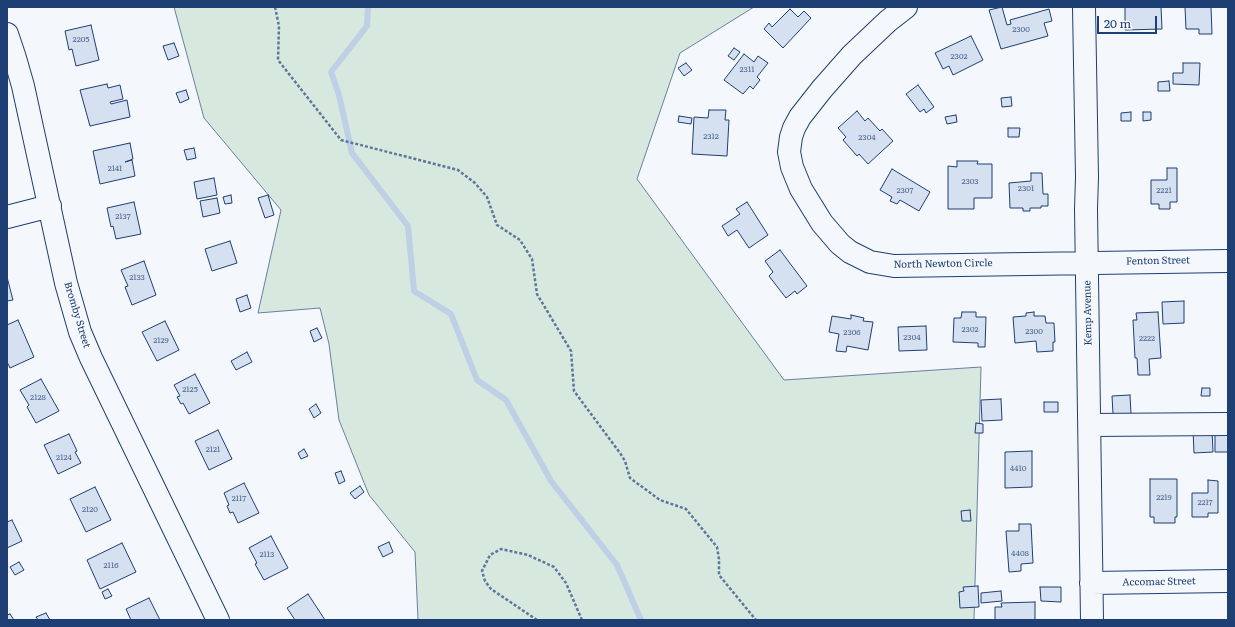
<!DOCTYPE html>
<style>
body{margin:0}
#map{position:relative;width:1235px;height:627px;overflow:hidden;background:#f4f7fb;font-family:Literata,serif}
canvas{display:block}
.frame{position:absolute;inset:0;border:8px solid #1d3f73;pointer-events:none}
.scale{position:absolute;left:1097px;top:16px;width:60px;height:18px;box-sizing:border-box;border:2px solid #1d3f73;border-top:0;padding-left:5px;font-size:12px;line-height:14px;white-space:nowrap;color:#1d3f73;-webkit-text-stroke:3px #f4f7fb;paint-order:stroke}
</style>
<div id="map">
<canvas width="1235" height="627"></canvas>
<div class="frame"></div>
<div class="scale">20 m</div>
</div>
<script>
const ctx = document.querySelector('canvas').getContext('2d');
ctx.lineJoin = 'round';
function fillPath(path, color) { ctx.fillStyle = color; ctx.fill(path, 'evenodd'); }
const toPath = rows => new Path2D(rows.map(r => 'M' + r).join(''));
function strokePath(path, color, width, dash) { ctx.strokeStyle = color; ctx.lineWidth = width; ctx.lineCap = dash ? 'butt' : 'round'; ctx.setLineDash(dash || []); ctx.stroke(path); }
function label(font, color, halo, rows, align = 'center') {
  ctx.font = font + ' Literata,serif'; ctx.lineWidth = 3; ctx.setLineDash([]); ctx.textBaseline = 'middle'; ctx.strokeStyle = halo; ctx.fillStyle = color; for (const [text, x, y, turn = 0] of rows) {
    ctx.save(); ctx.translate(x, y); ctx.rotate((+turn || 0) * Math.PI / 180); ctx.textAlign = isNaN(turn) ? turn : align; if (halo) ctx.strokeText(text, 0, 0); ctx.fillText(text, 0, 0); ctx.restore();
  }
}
const green = toPath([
 [174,7,754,7,680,53,637,179,784,380,981,367,974,620,418,620,415,552,369,495,339,420,329,344,320,308,258,313,281,210,204,118,174,7]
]);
fillPath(green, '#d7e8df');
strokePath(green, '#687fa3', 1);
strokePath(toPath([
 [368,7,367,26,331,72,339,95,352,153,408,226,414,291,451,314,477,380,506,400,551,481,617,565,641,620]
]), '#bed0e5', 6);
const building = toPath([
 [1002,7,1007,25,1011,24,1010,20,1049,9,1052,21,1044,23,1048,36,1001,49,989,10,1002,7],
 [1125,7,1161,7,1162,29,1125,30,1125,7],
 [1185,7,1211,7,1212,34,1199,34,1199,29,1186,29,1185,7],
 [790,9,798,17,804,11,811,18,783,48,764,29,769,23,772,27,790,9],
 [91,25,99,60,76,66,72,49,69,50,65,31,91,25],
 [971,36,983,60,953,75,949,66,943,69,935,53,971,36],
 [174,43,179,56,168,60,163,46,174,43],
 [734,48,740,52,734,60,728,56,734,48],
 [744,54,754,62,758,56,768,63,757,77,760,80,753,89,750,86,743,94,724,80,744,54],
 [686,63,692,70,684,76,678,68,686,63],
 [1183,63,1200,63,1199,85,1173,84,1173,73,1183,73,1183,63],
 [1169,81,1170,91,1158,91,1158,82,1169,81],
 [107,84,108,88,120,85,123,99,110,102,111,104,127,100,130,117,90,126,80,90,107,84],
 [918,85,934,107,926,113,924,109,920,112,906,94,918,85],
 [186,90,189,99,180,103,176,93,186,90],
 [1011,97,1012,106,1002,107,1001,98,1011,97],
 [709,110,726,110,725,120,729,120,727,156,692,154,694,117,708,118,709,110],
 [857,111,865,121,868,118,880,131,882,129,893,141,868,164,859,154,857,156,843,140,846,137,838,128,857,111],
 [1131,112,1131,121,1121,121,1121,113,1131,112],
 [1143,112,1151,112,1151,120,1143,121,1143,112],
 [956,115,957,122,947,124,945,117,956,115],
 [679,116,692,118,691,124,678,122,679,116],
 [1008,128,1020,128,1019,137,1008,137,1008,128],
 [130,143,133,159,125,162,132,160,135,176,100,184,93,151,130,143],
 [194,148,196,158,187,160,184,150,194,148],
 [957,161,978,161,977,164,992,164,992,198,974,198,974,209,948,209,948,166,957,167,957,161],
 [1167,168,1177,168,1177,202,1170,202,1170,209,1159,209,1159,204,1151,204,1151,180,1167,180,1167,168],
 [892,169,930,192,919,211,900,200,897,204,890,201,892,197,880,190,892,169],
 [1031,173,1042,173,1043,194,1048,194,1048,206,1041,206,1041,208,1030,208,1030,211,1023,211,1023,208,1010,208,1009,183,1031,181,1031,173],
 [214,178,217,195,197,199,194,182,214,178],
 [231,195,232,203,225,204,223,197,231,195],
 [268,195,274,215,265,218,258,198,268,195],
 [217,198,220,213,203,217,200,201,217,198],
 [134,202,141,234,116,239,113,226,111,227,107,208,134,202],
 [747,202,768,235,749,248,737,230,728,236,722,226,740,214,736,209,747,202],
 [230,241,237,263,212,271,205,249,230,241],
 [780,250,807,286,797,294,795,291,786,298,769,276,773,272,765,261,780,250],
 [144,261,156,295,132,305,125,287,128,286,121,270,144,261],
 [7,277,13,300,7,301,7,277],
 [247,295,251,308,240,312,236,299,247,295],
 [1184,301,1184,323,1163,324,1162,302,1184,301],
 [962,312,976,312,976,317,986,317,985,347,978,347,978,343,953,342,954,318,961,318,962,312],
 [1034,312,1034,316,1045,316,1046,323,1054,323,1055,342,1053,342,1053,351,1037,352,1036,341,1015,343,1013,317,1026,316,1026,313,1034,312],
 [1158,312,1161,358,1149,359,1150,375,1138,375,1137,358,1135,358,1133,320,1137,320,1136,313,1158,312],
 [851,315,864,318,863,321,873,322,868,350,847,346,846,352,836,351,839,334,829,332,832,316,851,319,851,315],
 [18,320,34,357,10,368,7,362,7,325,18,320],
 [165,321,179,350,157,361,142,332,165,321],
 [926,326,927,350,899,351,898,327,926,326],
 [317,328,322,338,314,342,310,331,317,328],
 [247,352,252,362,236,370,231,361,247,352],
 [195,374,210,403,189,414,183,403,181,404,177,397,180,396,174,385,195,374],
 [41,379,59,411,36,423,27,407,29,405,20,390,41,379],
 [1202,388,1210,388,1210,396,1201,396,1202,388],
 [1130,395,1131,414,1113,414,1112,396,1130,395],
 [1001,399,1002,420,982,421,981,400,1001,399],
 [1044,402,1058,402,1058,412,1044,412,1044,402],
 [316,404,321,413,314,418,309,409,316,404],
 [976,423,983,424,983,433,975,433,976,423],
 [1212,429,1213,452,1194,453,1193,430,1212,429],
 [218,430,232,459,209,470,195,441,218,430],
 [69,434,77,451,75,452,81,463,58,474,44,445,69,434],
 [1215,434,1228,434,1228,452,1215,452,1215,434],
 [304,449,308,456,301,459,298,453,304,449],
 [1032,451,1032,487,1005,488,1005,452,1032,451],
 [341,471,345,481,339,484,335,473,341,471],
 [1150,479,1177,479,1177,517,1175,517,1175,523,1154,523,1154,517,1150,517,1150,479],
 [1208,480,1218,481,1218,513,1208,513,1208,517,1192,517,1192,493,1208,493,1208,480],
 [244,483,259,513,238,523,233,512,230,513,227,506,229,505,224,493,244,483],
 [360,486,364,492,355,499,350,493,360,486],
 [95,487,111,520,86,532,70,499,95,487],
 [970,510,971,521,962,521,961,511,970,510],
 [12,520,22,541,7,548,7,522,12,520],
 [1019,524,1031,524,1033,563,1021,564,1021,571,1009,572,1006,531,1019,531,1019,524],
 [271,536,288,568,264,580,255,564,257,563,249,548,271,536],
 [389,542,393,552,383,557,378,547,389,542],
 [122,543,136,572,100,589,87,560,122,543],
 [19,562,24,570,15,575,10,567,19,562],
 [978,586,979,607,960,608,959,592,964,591,963,587,978,586],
 [1040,587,1061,587,1061,602,1041,601,1040,587],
 [108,589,112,596,105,599,102,592,108,589],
 [1001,591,1002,601,981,603,981,593,1001,591],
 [308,594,325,620,295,620,287,608,308,594],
 [149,598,160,620,131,620,126,609,149,598],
 [1035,602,1035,620,995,620,995,607,1002,607,1001,603,1035,602],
 [46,613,50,620,38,620,36,617,46,613],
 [10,614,14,620,7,620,7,615,10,614]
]);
fillPath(building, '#d5e0f0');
strokePath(building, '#1d3f73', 1);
const minor = toPath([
 [906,7,888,21,852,55,822,89,800,117,794,128,791,137,789,152,792,167,801,189,822,223,840,244,850,252,870,262,894,266,1228,261],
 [1084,7,1087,177,1086,209,1092,620],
 [7,34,15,58,23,86,66,283,80,332,91,358,218,620],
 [7,217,50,206],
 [1090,425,1228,424],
 [1091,583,1228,581]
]);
strokePath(minor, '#1d3f73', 24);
strokePath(toPath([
 [275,7,279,26,278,60,341,140,458,170,475,183,487,197,497,225,520,240,532,259,537,294,571,351,574,391,620,453,625,461,630,478,660,500,686,509,717,547,719,559,719,575,756,620],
 [537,620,491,589,485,581,482,571,490,555,501,549,528,555,554,567,566,583,582,620]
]), '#5e769c', 2.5, [3, 2]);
strokePath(minor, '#f4f7fb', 22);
label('8px', '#4b6792', null, [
 ["2300",1021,30],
 ["2205",81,40],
 ["2302",959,57],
 ["2311",747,70],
 ["2312",711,137],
 ["2304",867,138],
 ["2141",115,169],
 ["2303",970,182],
 ["2301",1026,189],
 ["2307",905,191],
 ["2221",1164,191],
 ["2137",123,217],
 ["2133",137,278],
 ["2302",970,330],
 ["2300",1034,332],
 ["2306",852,333],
 ["2304",912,338],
 ["2222",1147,339],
 ["2129",161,341],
 ["2125",190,390],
 ["2128",38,398],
 ["2121",213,450],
 ["2124",64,458],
 ["4410",1018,469],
 ["2219",1164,498],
 ["2117",239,499],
 ["2217",1205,503],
 ["2120",90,510],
 ["4408",1020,554],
 ["2113",267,555],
 ["2116",111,566]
]);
label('10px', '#1d3f73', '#f4f7fb', [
 ["Fenton Street",1158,261,-1],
 ["North Newton Circle",943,264,-1],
 ["Kemp Avenue",1088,313,-91],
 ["Bromby Street",77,315,73],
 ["Accomac Street",1159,582,-1]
]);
</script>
